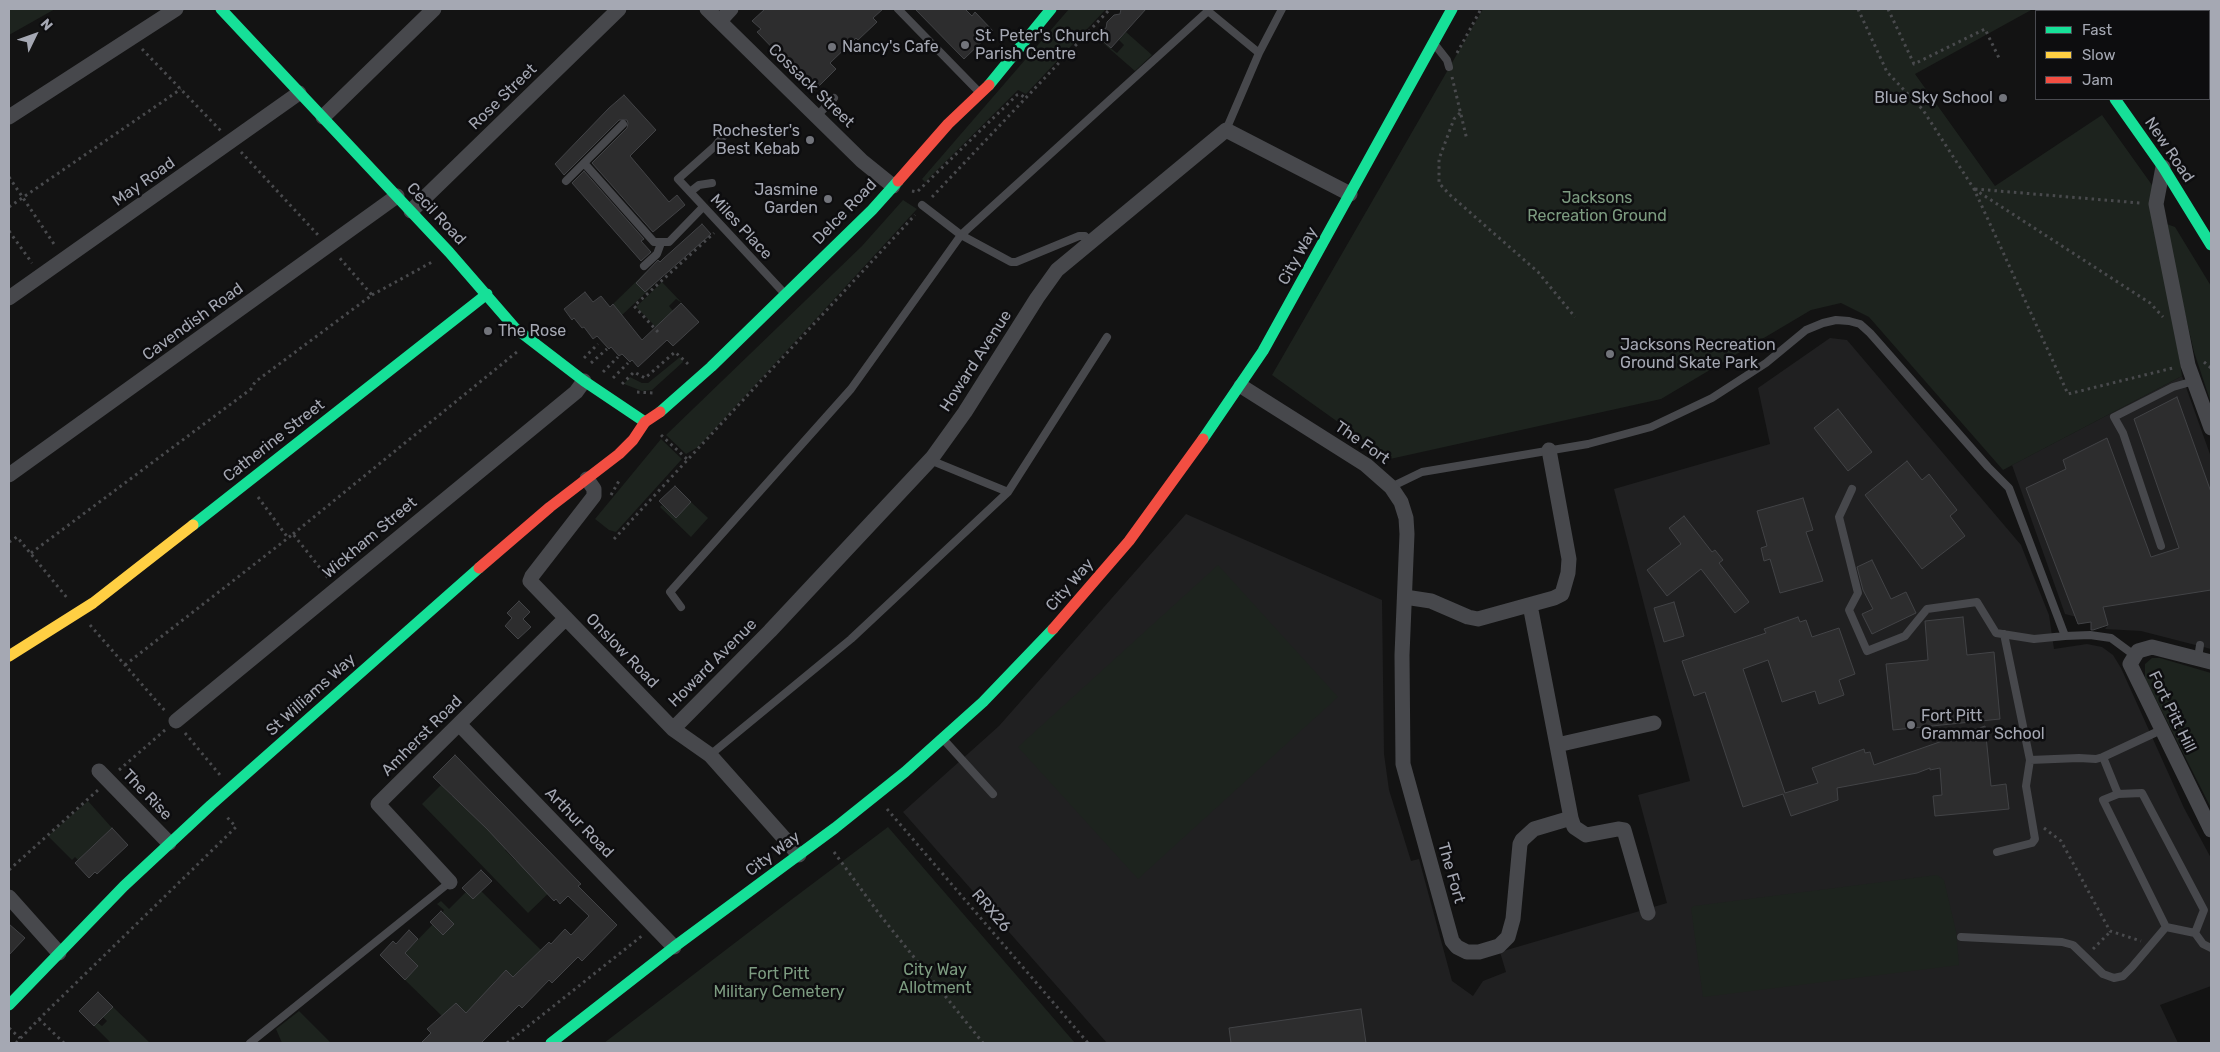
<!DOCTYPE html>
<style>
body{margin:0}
#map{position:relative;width:2220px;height:1052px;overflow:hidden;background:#131313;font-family:Rubik,sans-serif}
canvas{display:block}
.frame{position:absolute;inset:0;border:10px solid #a5a8b3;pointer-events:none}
.legend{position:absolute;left:2035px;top:10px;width:175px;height:90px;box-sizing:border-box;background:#0d0d0f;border:1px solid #4a4b51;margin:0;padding:6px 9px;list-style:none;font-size:15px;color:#a5a8b3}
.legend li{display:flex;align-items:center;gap:10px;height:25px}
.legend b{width:25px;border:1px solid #4a4b51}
.north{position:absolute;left:10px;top:10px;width:50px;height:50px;-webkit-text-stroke:4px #0d0d0f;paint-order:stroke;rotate:48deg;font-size:14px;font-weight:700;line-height:20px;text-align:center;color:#a5a8b3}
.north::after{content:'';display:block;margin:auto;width:18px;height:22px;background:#a5a8b3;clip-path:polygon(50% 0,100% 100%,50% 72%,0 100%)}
</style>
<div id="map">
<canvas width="2220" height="1052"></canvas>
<div class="frame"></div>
<ul class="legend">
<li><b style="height:6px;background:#16e098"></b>Fast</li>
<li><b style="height:6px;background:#ffcf43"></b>Slow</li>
<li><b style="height:6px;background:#f24e42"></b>Jam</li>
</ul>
<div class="north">N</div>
</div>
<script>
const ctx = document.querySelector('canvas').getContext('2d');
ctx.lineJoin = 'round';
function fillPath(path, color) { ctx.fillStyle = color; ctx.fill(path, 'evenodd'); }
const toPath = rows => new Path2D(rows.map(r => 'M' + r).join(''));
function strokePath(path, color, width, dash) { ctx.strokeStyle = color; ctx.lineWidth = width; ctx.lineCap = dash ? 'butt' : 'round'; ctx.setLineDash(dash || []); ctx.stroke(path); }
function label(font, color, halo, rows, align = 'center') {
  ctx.font = font + ' Rubik,sans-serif'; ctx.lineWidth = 5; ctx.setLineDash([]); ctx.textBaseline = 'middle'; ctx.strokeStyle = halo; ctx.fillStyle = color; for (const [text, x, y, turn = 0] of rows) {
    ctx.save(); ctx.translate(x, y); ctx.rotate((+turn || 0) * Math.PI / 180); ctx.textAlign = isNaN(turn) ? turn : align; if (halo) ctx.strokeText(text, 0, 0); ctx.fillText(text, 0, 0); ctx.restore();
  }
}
fillPath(toPath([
 [1830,338,1847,340,2021,545,2049,615,2054,649,2087,644,2102,647,2113,655,2121,668,2184,808,2211,858,2211,986,2160,1005,2178,1043,1107,1043,903,812,999,726,1186,514,1382,600,1384,754,1389,790,1411,861,1419,859,1452,981,1473,996,1483,981,1506,972,1500,952,1667,903,1638,795,1690,781,1614,489,1770,444,1758,388],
 [2182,376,2211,457,2211,649,2141,631,2105,629,2108,625,2065,614,2012,465]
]), '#202021');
fillPath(toPath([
 [9,9,55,9,9,35],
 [1069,9,1106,9,1026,94,1018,90,921,186,925,182,922,179],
 [1483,9,2033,9,1915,74,1995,186,2102,115,2152,185,2182,376,2003,470,1869,317,1841,303,1811,310,1661,399,1390,459,1272,375],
 [1126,32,1152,55,1135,71,1096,37,1117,53,1124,45,1119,40],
 [903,200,917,209,698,447,686,454,666,435,862,246],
 [2164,223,2175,227,2211,286,2211,403,2194,352],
 [646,272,656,283,621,316,613,304],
 [662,282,682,303,676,299,669,306,673,311,656,327,636,307],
 [680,357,683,362,652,390,642,391,624,384,630,377,642,383,648,383],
 [661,439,682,459,616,532,609,530,595,519],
 [691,502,708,518,691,537,660,507,662,505,676,518],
 [1218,565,1338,697,1138,879,1018,747],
 [2152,658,2160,658,2211,673,2211,808,2145,678,2145,664],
 [474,775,477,777,458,796,475,817,507,848,505,850,516,861,523,855,534,867,528,873,538,884,554,888,528,913,422,804,441,785,452,796],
 [88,801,112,828,78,860,75,857,72,860,48,836],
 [888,827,1075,1043,604,1043,791,900],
 [1937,875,1944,880,1956,931,1959,965,1703,997,1691,908,1694,906],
 [481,891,541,950,513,977,506,970,495,981,493,991,479,1000,466,1013,456,1003,443,1017,405,980,418,966,405,953,433,924,443,935,453,924,442,913,444,910,437,904,441,901,449,909,466,892],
 [113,1007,150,1043,111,1043,94,1026,98,1023,102,1026,107,1021,103,1017],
 [299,1011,331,1043,282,1043,276,1029]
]), '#1d231e');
const building = toPath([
 [765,9,883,9,873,18,877,22,858,40,856,38,830,63,836,69,814,91,757,32,761,29,752,21,765,9],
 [915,9,965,9,972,16,975,12,993,31,964,59,915,9],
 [1121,9,1146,9,1111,48,1099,38,1100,31,1106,28,1107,22,1114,15,1120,14,1121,9],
 [624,95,656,130,630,156,669,202,677,195,685,205,653,232,592,163,627,128,628,123,627,120,619,120,564,175,555,164,609,108,624,95],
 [584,171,644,239,641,241,651,252,641,261,572,183,584,171],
 [702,224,711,234,645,292,636,283,658,260,660,262,663,259,702,224],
 [585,292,593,302,601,296,610,307,613,304,642,340,681,303,699,322,673,346,667,340,638,367,632,360,630,362,622,354,619,356,611,347,609,349,597,336,593,339,584,327,582,328,574,318,572,320,564,309,585,292],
 [2177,397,2211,492,2211,590,2103,607,2108,625,2093,630,2091,630,2091,622,2078,624,2026,488,2066,469,2063,460,2107,438,2151,557,2179,548,2134,419,2177,397],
 [1838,409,1872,452,1848,471,1814,428,1838,409],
 [1907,461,1922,480,1929,474,1957,510,1950,516,1965,536,1922,569,1865,495,1907,461],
 [675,486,691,502,676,518,659,501,675,486],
 [1803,498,1813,530,1806,532,1823,581,1780,593,1770,559,1764,561,1761,548,1767,546,1757,511,1803,498],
 [1684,516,1712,552,1715,550,1723,560,1719,563,1749,602,1735,613,1701,569,1667,596,1647,570,1681,544,1669,528,1684,516],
 [1872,560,1891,599,1906,592,1916,613,1872,634,1862,614,1873,609,1863,590,1857,567,1872,560],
 [519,601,530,612,523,619,531,627,518,639,505,626,512,618,507,613,519,601],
 [1674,602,1684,636,1664,642,1654,608,1674,602],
 [1798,617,1800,622,1806,620,1812,637,1839,628,1855,674,1839,680,1844,695,1819,704,1815,691,1782,702,1768,660,1743,669,1785,793,1818,783,1812,768,1864,749,1865,753,1870,752,1874,765,1985,726,1991,786,2006,784,2009,809,1935,816,1933,796,1942,795,1940,768,1930,770,1930,768,1917,773,1837,788,1838,800,1791,816,1783,794,1743,807,1705,692,1694,696,1682,661,1766,633,1764,629,1798,617],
 [1963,617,1967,655,1994,652,2000,719,1893,730,1886,664,1928,660,1925,621,1963,617],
 [455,755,581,884,578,886,617,925,582,961,578,957,552,983,549,980,522,1008,519,1005,481,1043,421,1043,431,1033,427,1029,456,1003,466,1013,506,970,513,977,549,942,551,944,565,929,571,935,589,916,568,896,560,904,556,899,554,901,487,829,433,777,455,755],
 [112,828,128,845,97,874,95,872,89,878,75,863,112,828],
 [481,870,492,881,473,899,462,888,481,870],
 [441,911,454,924,443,935,430,922,441,911],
 [9,924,25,938,9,955,9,924],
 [409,930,418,939,405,953,418,966,405,980,380,955,393,941,396,944,409,930],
 [98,992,113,1007,94,1026,79,1011,98,992],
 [1361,1009,1366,1043,1231,1043,1229,1028,1361,1009]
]);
fillPath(building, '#2d2d2e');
strokePath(building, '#424346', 1);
strokePath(toPath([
 [1858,9,1887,72,1923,110,1974,189,2068,394,2173,368],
 [1888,9,1914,64,1985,29,1999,58],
 [2083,11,2085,9],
 [142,49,221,131],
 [1457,53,1481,9],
 [1452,77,1467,140],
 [1460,113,1454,119,1439,159,1439,183,1449,194,1538,272,1575,317],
 [241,152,318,235],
 [9,177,56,247],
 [1974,189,2150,303,2163,317],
 [1975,189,2140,203],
 [912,191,917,192,1017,95,1020,94,1025,98],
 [932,197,1110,9],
 [9,207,181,89],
 [9,231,32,263],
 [372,295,432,262],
 [658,332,634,306,714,233],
 [584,358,598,344],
 [2204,362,2211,368],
 [591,363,607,349],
 [603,372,618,357],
 [613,378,628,363],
 [622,384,634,372,645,378,675,352,688,364],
 [637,392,653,393],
 [661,435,688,460],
 [611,495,620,479],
 [258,497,288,538,293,534,328,578],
 [293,534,518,351],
 [614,539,915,215],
 [9,542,17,537,68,599],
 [31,553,251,389,255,382,372,295,338,256],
 [90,625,166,712],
 [125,665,288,538],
 [185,733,220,775],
 [119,770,165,730],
 [887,809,1088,1043],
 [2044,828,2061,841,2110,931,2141,941],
 [834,852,880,915,983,1043],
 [9,870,98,790],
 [2093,949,2110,932],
 [39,1019,64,1043],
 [9,1028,20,1038],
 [16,1043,39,1019,236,827,225,815],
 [507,1043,643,935]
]), '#494a4d', 3, [2.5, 4]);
strokePath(toPath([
 [898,9,980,93],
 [1436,46,1447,60,1449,67],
 [817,116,834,98],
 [1226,130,1259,53,1282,9],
 [727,132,714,147,678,179,785,294],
 [584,163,654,242,669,242,703,207],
 [566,181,623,124],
 [690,192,699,185,712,183],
 [922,205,961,235,1011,262,1016,262,1079,236,1085,236,1090,241],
 [644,266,657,254,661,243],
 [930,460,1008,492],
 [1391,487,1422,472,1588,444,1651,427,1712,398,1766,363,1806,330,1823,323,1836,320,1849,321,1860,324,1870,333,1988,467,2009,488,2065,636,2090,635,2111,638,2134,655],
 [1852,489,1839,517,1858,593,1849,610,1867,651,1905,636,1927,609,1977,602,1996,633,2034,639,2065,636],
 [2161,546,2123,433,2114,417,2173,387,2194,381],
 [681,607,670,592,851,389,961,235,1208,11,1259,53],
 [2198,658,2200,645],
 [2161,730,2103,757,2118,794,2103,800,2166,927,2195,933,2203,944,2211,948],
 [944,740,993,794],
 [710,755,851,639,1008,492,1107,337],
 [2030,760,2079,758,2096,759,2103,757],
 [2118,794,2142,793,2204,910,2195,933],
 [1997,852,2032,843,2035,839,2026,786,2030,760,2004,634],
 [1961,937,2062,942,2073,945,2103,974,2114,978,2123,976,2132,967,2166,927],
 [250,1043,450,882]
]), '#47484c', 8);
strokePath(toPath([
 [707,9,862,161,893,186],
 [720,21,731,9],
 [9,117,176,9],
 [323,117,434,9],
 [2163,167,2156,204,2188,365,2211,428],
 [411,211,619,9],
 [9,298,299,93],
 [1241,386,1366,465,1391,487,1401,502,1406,518,1407,534,1402,655,1403,764,1452,941,1457,947,1467,952,1479,952,1499,946,1508,937,1513,919,1520,844,1522,840,1534,829,1571,818,1530,605],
 [9,475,397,196],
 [587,479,594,489,594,496,532,576,530,581,673,729,710,755,799,855],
 [1405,597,1431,601,1468,617,1478,619,1554,598,1562,594,1568,573,1569,559,1549,450],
 [2211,662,2152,647,2138,651,2130,664,2211,830],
 [176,721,576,392,584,381],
 [459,724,674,947],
 [673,729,770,631,932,458,965,412,1037,298,1057,270,1226,130,1350,194],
 [1557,745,1654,723],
 [99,771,169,843],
 [1571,818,1574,827,1586,835,1618,829,1624,830,1648,913],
 [450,882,378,804,566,618],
 [9,897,59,953]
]), '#47484c', 15);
strokePath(toPath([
 [221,9,449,252,515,328,584,381,645,422],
 [989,85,1051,9],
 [2115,99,2163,167,2211,245],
 [660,412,711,367,872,210,898,181],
 [1203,439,1263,351,1452,9],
 [193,525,487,294],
 [9,1005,124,886,211,805,479,568],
 [551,1043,674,947,835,828,905,772,983,702,1053,629]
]), '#16e098', 11);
strokePath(toPath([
 [9,656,93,603,193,525]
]), '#ffcf43', 11);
strokePath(toPath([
 [2057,9,2058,11],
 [898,181,948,124,989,85],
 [479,568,550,507,619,454,633,440,645,422,660,412],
 [1053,629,1129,541,1203,439]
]), '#f24e42', 11);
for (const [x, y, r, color] of [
 [965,45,5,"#72747b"],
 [832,47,5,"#72747b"],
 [2003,98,5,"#72747b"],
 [810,140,5,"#72747b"],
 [828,199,5,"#72747b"],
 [488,331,5,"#72747b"],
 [1610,354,5,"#72747b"],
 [1911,725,5,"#72747b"]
]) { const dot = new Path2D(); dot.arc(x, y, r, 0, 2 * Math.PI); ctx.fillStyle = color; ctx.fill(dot); strokePath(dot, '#0d0d0f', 2); }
label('16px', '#a5a8b3', '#0d0d0f', [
 ["St. Peter's Church",975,36],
 ["Parish Centre",975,54],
 ["Nancy's Cafe",842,47],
 ["Blue Sky School",1993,98,"right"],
 ["Rochester's",800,131,"right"],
 ["Best Kebab",800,149,"right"],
 ["Jasmine",818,190,"right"],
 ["Garden",818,208,"right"],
 ["The Rose",498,331],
 ["Jacksons Recreation",1620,345],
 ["Ground Skate Park",1620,363],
 ["Fort Pitt",1921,716],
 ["Grammar School",1921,734]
], 'left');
label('16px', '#a5a8b3', '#0d0d0f', [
 ["Cossack Street",811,86,44],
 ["Rose Street",503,97,-44],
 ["New Road",2169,150,56],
 ["May Road",144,182,-35],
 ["Delce Road",845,212,-46],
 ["Cecil Road",436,214,47],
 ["Miles Place",741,227,47],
 ["City Way",1298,256,-61],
 ["Cavendish Road",193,322,-36],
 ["Howard Avenue",976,361,-57],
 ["Catherine Street",274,441,-38],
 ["The Fort",1362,443,35],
 ["Wickham Street",370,538,-40],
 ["City Way",1070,585,-49],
 ["Onslow Road",622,651,46],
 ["Howard Avenue",713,663,-45],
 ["St Williams Way",311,695,-42],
 ["Fort Pitt Hill",2172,712,64],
 ["Amherst Road",422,736,-45],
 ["The Rise",147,795,46],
 ["Arthur Road",579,823,46],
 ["City Way",773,854,-37],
 ["The Fort",1451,873,74],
 ["RRX26",991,911,49]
]);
label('16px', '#7d9c81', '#0d0d0f', [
 ["Jacksons",1597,198],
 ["Recreation Ground",1597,216],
 ["City Way",935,970],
 ["Allotment",935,988],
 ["Fort Pitt",779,974],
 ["Military Cemetery",779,992]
]);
</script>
